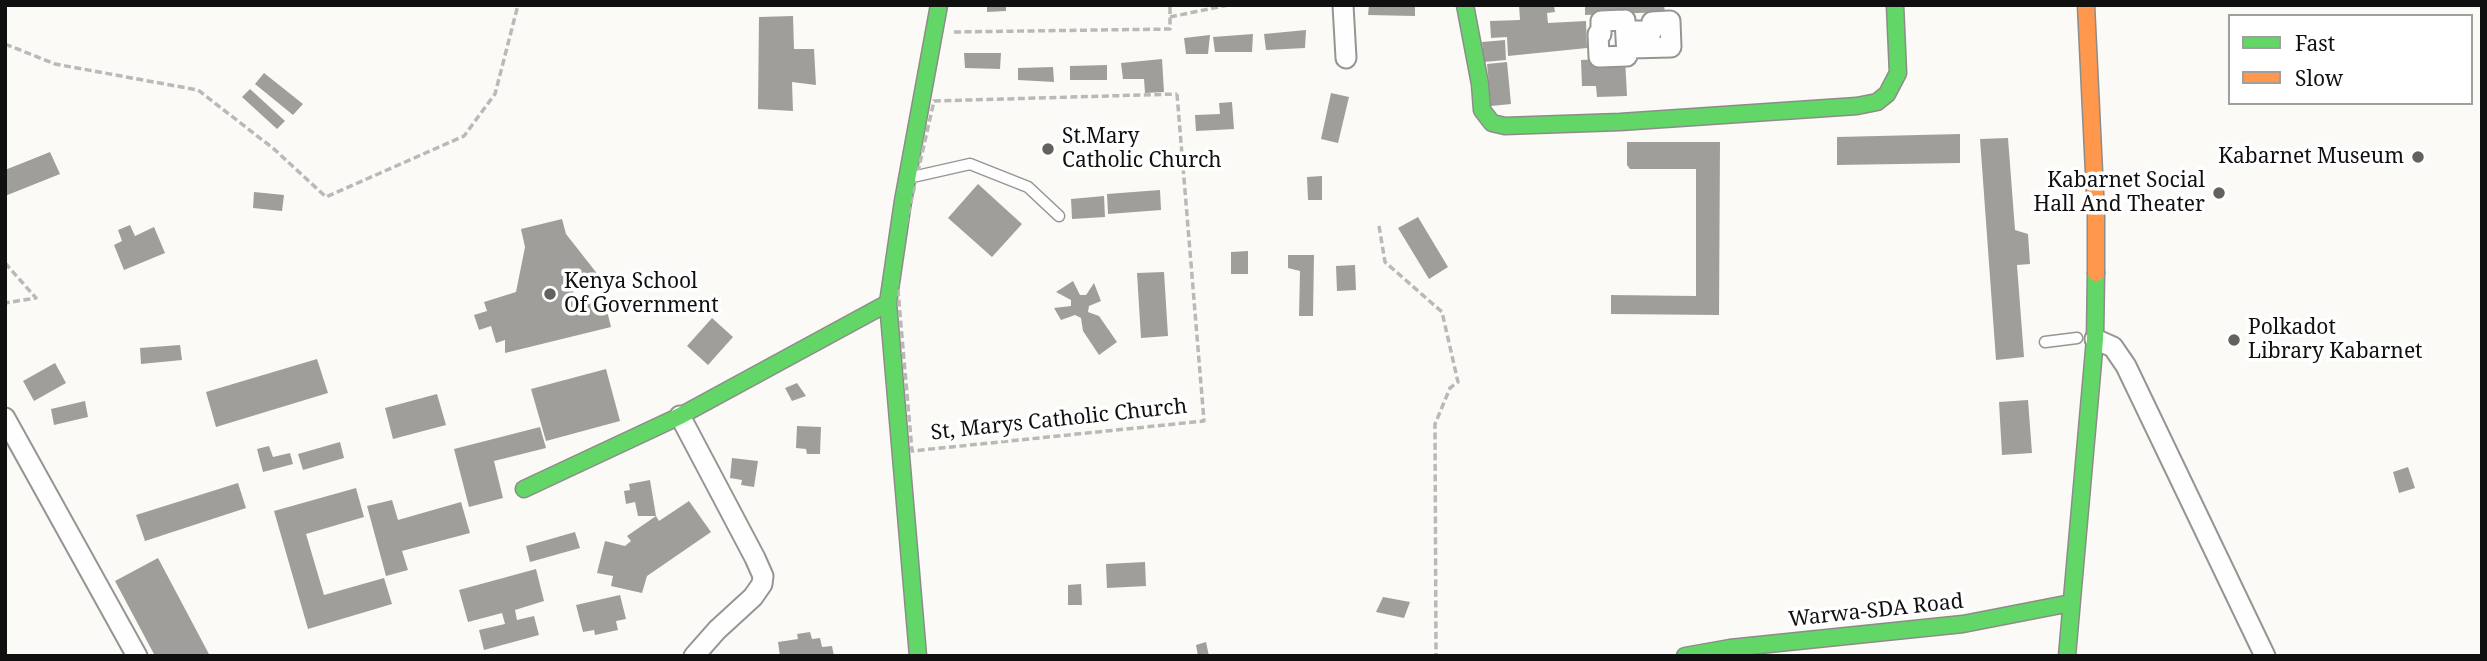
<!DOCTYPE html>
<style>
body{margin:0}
#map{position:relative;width:2487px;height:661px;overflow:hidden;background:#fcfaf6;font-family:"Noto Serif",serif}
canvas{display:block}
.frame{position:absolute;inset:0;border:7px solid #101010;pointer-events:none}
.legend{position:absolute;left:2228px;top:14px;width:245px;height:91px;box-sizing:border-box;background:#fff;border:2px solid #9f9f9f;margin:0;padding:9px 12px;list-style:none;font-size:21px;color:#101010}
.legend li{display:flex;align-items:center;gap:14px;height:35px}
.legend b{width:35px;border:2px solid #9f9f9f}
</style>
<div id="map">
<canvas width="2487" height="661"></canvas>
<div class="frame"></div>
<ul class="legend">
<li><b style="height:9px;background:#63d668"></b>Fast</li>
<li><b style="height:9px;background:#ff974d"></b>Slow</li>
</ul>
</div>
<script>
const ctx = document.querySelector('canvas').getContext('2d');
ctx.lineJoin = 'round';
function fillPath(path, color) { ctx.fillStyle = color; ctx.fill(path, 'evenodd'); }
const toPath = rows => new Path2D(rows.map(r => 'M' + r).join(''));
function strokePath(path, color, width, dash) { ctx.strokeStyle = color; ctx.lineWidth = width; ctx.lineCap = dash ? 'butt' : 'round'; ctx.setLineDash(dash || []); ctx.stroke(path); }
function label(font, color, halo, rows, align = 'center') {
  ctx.font = font + ' "Noto Serif",serif'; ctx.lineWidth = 7; ctx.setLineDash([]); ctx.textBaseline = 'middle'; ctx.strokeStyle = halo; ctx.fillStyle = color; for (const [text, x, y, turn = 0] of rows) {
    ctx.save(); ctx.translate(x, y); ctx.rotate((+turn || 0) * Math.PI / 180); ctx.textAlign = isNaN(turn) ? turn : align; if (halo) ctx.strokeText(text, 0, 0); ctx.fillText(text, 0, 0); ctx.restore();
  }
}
fillPath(toPath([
 [987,5,1006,5,1006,11,987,12],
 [1369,5,1415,5,1415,16,1368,15],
 [1519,5,1554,5,1555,12,1547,13,1548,23,1586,21,1587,48,1508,56,1507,37,1491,38,1490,21,1520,20],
 [1585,5,1664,5,1665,12,1585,15],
 [793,16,794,49,814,49,816,85,792,82,793,111,758,109,759,17],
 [1306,30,1305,48,1266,50,1264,34],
 [1253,34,1252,52,1215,52,1213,37],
 [1210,35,1208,54,1186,54,1184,38],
 [1505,40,1506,60,1484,62,1482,42],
 [964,53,1001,53,1000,69,965,68],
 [1625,58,1627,96,1597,97,1596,86,1582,86,1581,60],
 [1162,59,1164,92,1145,93,1144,79,1123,79,1121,63],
 [1507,62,1511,104,1491,106,1487,64],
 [1107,65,1107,80,1070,80,1070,66],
 [1053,67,1054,82,1018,80,1018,68],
 [264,73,303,104,293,115,255,84],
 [250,89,285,121,277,129,242,97],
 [1331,93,1349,97,1338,143,1321,139],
 [1232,102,1234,129,1196,131,1195,115,1220,114,1219,103],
 [1960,134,1960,163,1837,165,1837,137],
 [2008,138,2015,230,2028,234,2030,264,2017,265,2024,357,1996,360,1980,139],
 [1627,142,1720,142,1719,315,1611,314,1611,295,1696,296,1696,169,1630,169,1627,165],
 [50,152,60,174,5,196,5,170],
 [1322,176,1322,200,1308,200,1307,177],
 [978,184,1022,224,992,257,948,218],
 [1160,190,1161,210,1108,214,1107,194],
 [254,192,284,195,282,211,253,208],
 [1104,196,1105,217,1072,219,1071,199],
 [1418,217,1448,267,1429,279,1398,228],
 [562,219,566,234,599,276,571,283,577,307,604,299,611,327,505,353,505,340,496,343,491,326,479,330,474,315,487,311,484,302,516,292,525,247,521,229],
 [130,225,135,236,154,227,165,253,124,270,114,245,122,241,118,230],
 [1248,251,1248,274,1231,274,1231,252],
 [1288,255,1314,255,1313,316,1299,316,1300,271,1288,268],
 [1355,265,1356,290,1337,291,1336,266],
 [1164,272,1168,336,1141,338,1137,273],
 [1073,281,1080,295,1086,295,1094,283,1101,301,1089,306,1088,312,1099,316,1117,342,1099,355,1083,331,1081,318,1075,315,1061,320,1054,308,1071,306,1071,300,1056,292],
 [712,318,733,337,708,365,687,346],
 [180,345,182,360,141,364,140,348],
 [317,359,328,393,216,427,206,392],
 [55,363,66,383,34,401,23,381],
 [606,369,620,421,546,441,531,389],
 [797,383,806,396,792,401,785,388],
 [437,394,446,425,393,439,385,408],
 [2028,400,2032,453,2002,455,1999,402],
 [85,401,88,417,54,425,51,409],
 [797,426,821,427,820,454,807,454,806,449,796,448],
 [540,427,546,448,494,461,503,498,469,507,454,449],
 [340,442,344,458,303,470,298,454],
 [269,446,273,457,290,453,293,464,263,472,257,449],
 [732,458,758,461,754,487,741,485,742,480,730,478],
 [2408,467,2415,488,2399,493,2393,472],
 [650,480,656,516,659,521,689,501,711,532,647,576,642,593,611,586,613,576,597,573,605,541,625,546,631,541,627,536,656,516,638,516,635,502,626,504,624,491,630,490,629,484],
 [238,483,246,508,145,541,136,515],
 [356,488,364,517,306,534,324,595,384,578,392,604,308,629,274,511],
 [392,500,398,520,461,502,470,533,402,551,408,570,386,576,367,506],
 [575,532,580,548,530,562,526,546],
 [158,558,210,656,155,656,115,581],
 [1145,562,1146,586,1107,588,1106,564],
 [536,569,544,601,515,610,517,620,534,616,539,635,484,650,479,630,505,624,502,613,468,622,459,590],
 [1081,584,1082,605,1068,605,1068,585],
 [620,595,626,619,616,621,618,630,595,635,594,630,583,632,576,605],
 [1383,597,1410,602,1404,618,1376,612],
 [810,632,812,639,820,638,822,647,832,646,834,656,780,656,778,642,798,639,797,634],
 [1206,642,1209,656,1198,656,1196,645]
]), '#a09e9b');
const lane = toPath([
 [917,176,970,164,1028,187,1059,216],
 [2045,342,2077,338]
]);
const street = toPath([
 [1343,5,1346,58],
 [1625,20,1627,56,1599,57,1598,34,1601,34,1601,21,1625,20],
 [1670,21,1671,47,1630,48,1630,31,1652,31,1652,22,1670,21],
 [2095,339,2113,347,2126,366,2265,656],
 [680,416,755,558,763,576,762,584,753,597,717,630,694,656],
 [5,418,137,656]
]);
const fast = toPath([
 [1465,5,1480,84,1482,110,1492,123,1505,126,1620,122,1857,106,1877,102,1887,94,1898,73,1895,5],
 [524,489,680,416,888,303],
 [918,656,888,303,903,201,939,5],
 [1685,656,1730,648,1963,624,2071,603],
 [2067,656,2095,339,2096,273]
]);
const slow = toPath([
 [2086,5,2096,214,2096,273]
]);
strokePath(lane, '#969594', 13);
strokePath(street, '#969594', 23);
strokePath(fast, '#8d8c8a', 19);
strokePath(slow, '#8d8c8a', 19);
strokePath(toPath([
 [1170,17,1228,5],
 [954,32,1170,29,1170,5],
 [5,44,55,64,198,90,274,149,326,197,464,136,495,94,518,5],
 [1177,94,1204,421,912,451,896,268,934,101,1177,94],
 [1379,226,1385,262,1442,312,1458,382,1450,388,1435,424,1436,656],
 [5,263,36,298,5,303]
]), '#b9b9b8', 3.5, [7, 3.5]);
strokePath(lane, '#fffefe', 10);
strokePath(street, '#fffefe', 19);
strokePath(fast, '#63d668', 16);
strokePath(slow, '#ff974d', 16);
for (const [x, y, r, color] of [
 [1048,149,7,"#636260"],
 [2418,157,7,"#636260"],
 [2219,193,7,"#636260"],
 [550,294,7,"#636260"],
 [2234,340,7,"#636260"]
]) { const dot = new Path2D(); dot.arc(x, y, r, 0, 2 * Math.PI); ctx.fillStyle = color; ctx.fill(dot); strokePath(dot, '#fff', 2.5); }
label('21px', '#101010', '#fff', [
 ["St.Mary",1062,137],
 ["Catholic Church",1062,161],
 ["Kabarnet Museum",2404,157,"right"],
 ["Kabarnet Social",2205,181,"right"],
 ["Hall And Theater",2205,205,"right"],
 ["Kenya School",564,282],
 ["Of Government",564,306],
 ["Polkadot",2248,328],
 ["Library Kabarnet",2248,352]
], 'left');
label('21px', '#101010', '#fff', [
 ["St, Marys Catholic Church",1059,420,-6],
 ["Warwa-SDA Road",1876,611,-6]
]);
</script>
